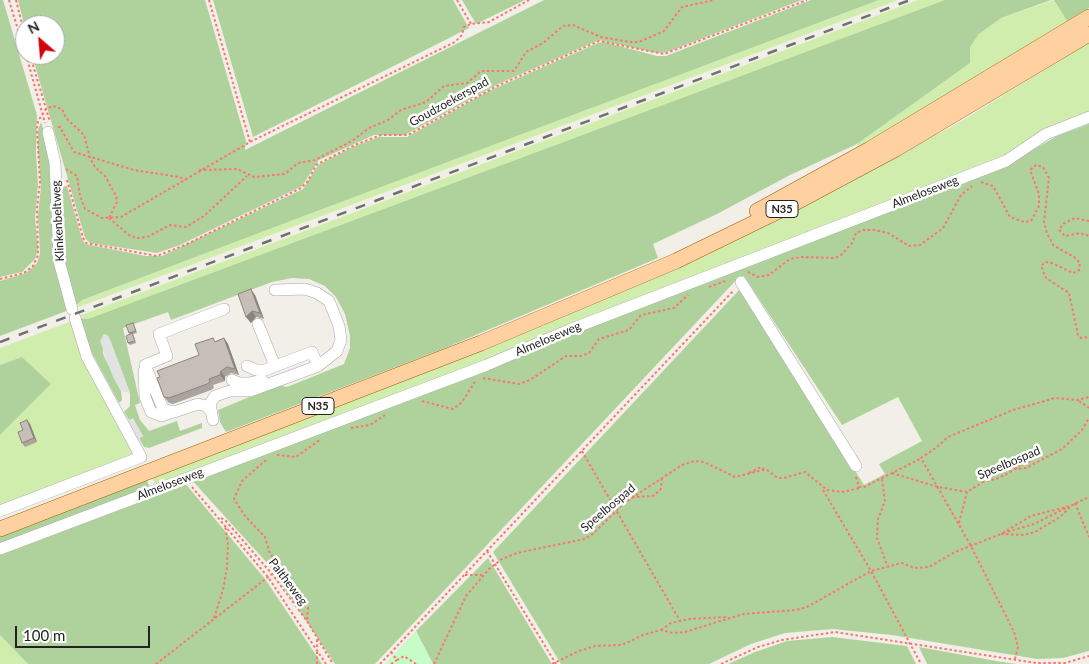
<!DOCTYPE html>
<style>
body{margin:0}
#map{position:relative;width:1089px;height:664px;overflow:hidden;background:#f2eee8;font-family:Lato,sans-serif}
canvas{display:block}
.north{position:absolute;left:15px;top:15px;width:50px;height:50px;box-sizing:border-box;background:#fff;border:1px solid #a7a7a7;border-radius:50%;rotate:333deg;font-size:14px;font-weight:700;line-height:20px;text-align:center;color:#222}
.north::after{content:'';display:block;margin:auto;width:18px;height:22px;background:#d3000c;clip-path:polygon(50% 0,100% 100%,50% 72%,0 100%)}
.scale{position:absolute;left:15px;top:626px;width:135px;height:22px;box-sizing:border-box;border:2px solid #222;border-top:0;padding-left:6px;font-size:15px;line-height:18px;white-space:nowrap;color:#222;-webkit-text-stroke:4px #fff;paint-order:stroke}
</style>
<div id="map">
<canvas width="1089" height="664"></canvas>
<div class="north">N</div>
<div class="scale">100 m</div>
</div>
<script>
const ctx = document.querySelector('canvas').getContext('2d');
ctx.lineJoin = 'round';
function fillPath(path, color) { ctx.fillStyle = color; ctx.fill(path, 'evenodd'); }
const toPath = rows => new Path2D(rows.map(r => 'M' + r).join(''));
function strokePath(path, color, width, dash) { ctx.strokeStyle = color; ctx.lineWidth = width; ctx.lineCap = dash ? 'butt' : 'round'; ctx.setLineDash(dash || []); ctx.stroke(path); }
function label(font, color, halo, rows, align = 'center') {
  ctx.font = font + ' Lato,sans-serif'; ctx.lineWidth = 5; ctx.setLineDash([]); ctx.textBaseline = 'middle'; ctx.strokeStyle = halo; ctx.fillStyle = color; for (const [text, x, y, turn = 0] of rows) {
    ctx.save(); ctx.translate(x, y); ctx.rotate((+turn || 0) * Math.PI / 180); ctx.textAlign = isNaN(turn) ? turn : align; if (halo) ctx.strokeText(text, 0, 0); ctx.fillText(text, 0, 0); ctx.restore();
  }
}
fillPath(toPath([
 [879,0,898,0,76,308,74,307,82,300,304,216],
 [918,0,945,0,88,319,79,316],
 [1054,0,1067,21,860,150,857,144,970,63,970,47,979,34,1001,18],
 [1089,43,1089,114,1019,150,438,378,156,486,151,475,542,326,620,292,950,128],
 [72,321,135,454,0,506,0,435,51,384,22,357,0,365,0,348],
 [0,635,28,664,0,664]
]), '#d0edae');
fillPath(toPath([
 [0,0,3,0,37,115,36,153,38,185,35,219,38,248,35,259,22,272,0,277],
 [18,0,205,0,246,141,245,150,544,0,802,0,667,52,657,53,599,40,498,84,405,135,374,135,319,160,302,186,180,245,157,253,90,243,85,238,32,55,55,55,55,25,25,25,25,28],
 [213,0,453,0,469,28,253,137],
 [462,0,525,0,476,24],
 [811,0,879,0,304,216,82,300,74,307,63,267,60,187,67,186,82,239,85,244,146,256,162,256,303,189,318,165,355,146,379,137,407,137,489,91,598,43,604,42,657,56,666,56],
 [945,0,1051,0,1001,18,979,34,970,47,970,63,857,144,790,175,717,214,653,244,658,258,445,348,226,432,220,422,218,410,278,385,287,387,344,364,350,348,350,336,345,314,336,297,325,286,309,279,292,278,272,282,171,320,168,312,123,328,140,403,135,405,140,420,149,431,177,421,180,431,202,423,202,428,149,448,144,447,139,438,143,436,132,419,129,420,124,412,130,406,130,393,108,336,104,334,103,354,121,391,122,400,119,403,92,353,80,318,88,319],
 [1054,0,1089,0,1089,8,1067,21],
 [41,122,47,141,69,310,0,336,0,281,26,273,37,263,40,253,38,214,41,187,38,149,38,130],
 [1089,124,1089,651,1063,658,1037,659,892,635,833,629,785,633,751,644,709,664,561,664,493,552,742,287,864,485,885,474,879,464,922,441,898,397,842,425,744,276,740,276,375,664,335,664,268,564,190,478,1007,165,1057,136],
 [22,357,51,384,0,435,0,365],
 [146,477,150,489,0,546,0,535],
 [184,482,265,579,322,664,28,664,0,635,0,551],
 [488,558,552,664,433,664,416,631],
 [832,637,907,646,916,664,728,664,755,652,787,641],
 [919,647,996,661,1017,664,927,664]
]), '#afd29c');
fillPath(toPath([
 [416,631,433,664,385,664]
]), '#c6fcc7');
fillPath(toPath([
 [104,334,108,336,111,342,130,393,121,391,113,377,100,341],
 [133,418,143,436,137,440,126,422]
]), '#e2e2e2');
const minor = toPath([
 [48,132,55,163,59,261,72,309],
 [741,282,856,466],
 [258,324,275,366],
 [145,365,167,356,159,334,224,309],
 [145,365,163,409,174,412,198,404,206,406,210,410],
 [247,366,256,370,265,370,312,352,318,366],
 [144,371,145,397,151,412,161,416,173,412],
 [232,380,239,383,249,383,262,380],
 [213,420,210,404,215,396,230,391,250,391,318,366,337,351,341,340,339,326,329,301,317,293,305,289,275,290],
 [0,511,141,457,87,357,75,318],
 [0,549,487,365,569,330,1006,161,1046,134,1089,117]
]);
const major = toPath([
 [757,211,870,149,1089,17],
 [0,529,481,343,676,261,795,203,896,149,1089,34]
]);
strokePath(minor, '#a9a9a9', 12);
strokePath(major, '#9f6100', 16);
strokePath(toPath([
 [9,0,25,53],
 [16,0,25,36],
 [209,0,250,142],
 [457,0,471,24],
 [26,55,45,123],
 [30,55,50,122],
 [58,127,60,127,74,152,134,170,179,177,186,180],
 [66,169,77,176,80,196,85,209,102,218,121,217,250,142,455,42,462,35,464,27,471,24,489,22,529,0],
 [199,170,237,169,254,177,285,174,298,163,315,160,352,141,369,128,388,120,401,110,426,102,444,86,467,83,481,71,514,71,526,52,543,43,563,26,573,25,601,37,630,42,639,42,664,31,682,7,714,0],
 [67,180,83,238,86,243,157,256,185,245,301,188,308,181,316,165,355,145,381,135,408,135,497,86,599,41,664,54,807,0],
 [981,182,993,186,1010,217,1024,222,1031,221,1039,206,1039,194,1030,170,1036,165,1043,167,1049,178,1044,222,1047,233,1053,245,1074,257,1080,263,1079,270,1073,273,1052,263,1045,262,1041,266,1046,278,1069,293,1078,335,1081,338,1089,337],
 [109,218,129,235,137,238,147,237,170,225,186,227,204,216,247,176],
 [1089,221,1075,218,1063,224,1059,230,1065,236,1080,233,1089,236],
 [748,272,758,277,769,275,790,259,801,257,835,258,841,255,852,243,856,233,863,230,874,230,888,233,909,246,920,245,943,228,961,195,972,186],
 [0,279,24,273,33,266,38,255,37,208,40,182,37,129,38,121,46,109,53,106,62,109,66,118,84,135,90,158,95,167,105,176,116,196,117,202,109,218],
 [709,287,725,281],
 [483,378,519,384,530,380,566,356,581,356,589,353,599,339,629,330,641,315,674,308,688,295],
 [422,401,453,409,462,402,476,380],
 [1079,401,1089,408],
 [351,428,370,425,385,415],
 [582,451,680,621],
 [277,455,296,457,321,439],
 [266,460,242,481,234,499,245,516,265,537,269,551,286,581,298,590,306,600,308,608,307,621],
 [1015,469,1025,462,1033,462],
 [749,473,761,467,765,470],
 [892,473,938,487,967,492,983,482,999,478,1015,469,1026,468,1062,449,1082,430,1089,418],
 [856,477,859,487,864,487,920,459],
 [882,479,885,501,878,519,877,538,887,565],
 [192,487,268,577,326,664],
 [823,490,871,571,921,664],
 [632,497,653,496,661,489,662,477],
 [1075,503,1089,537],
 [221,518,226,521,272,574,307,621,333,664],
 [959,523,967,492],
 [1003,533,1034,524,1068,507],
 [1001,534,1024,535,1035,532,1060,517,1070,507],
 [487,551,556,664],
 [465,575,482,575],
 [214,618,223,590,227,567,228,544,225,525],
 [661,630,671,623,689,619,726,617],
 [317,647,317,637],
 [391,652,397,660,404,656,416,664],
 [1015,659,1018,647,1014,632,971,546,921,458,937,447,948,437,1013,410,1055,398,1077,400,1089,397],
 [156,664,272,574],
 [317,664,317,652],
 [380,664,734,290],
 [391,664,397,660],
 [434,664,466,596,489,569,502,559,517,553,585,539,594,533,624,503,682,465,694,461,704,462,735,477,763,470,767,470,778,478,784,478,805,472,827,490,842,492,860,488],
 [552,664,579,651,595,646,622,645,643,635,661,630,673,633,685,632,743,614,796,610,807,607,871,571,902,563,914,568,929,567,955,552,1001,534,1031,516,1070,506,1089,497],
 [721,664,758,647,782,640,835,632,1036,663,1065,663,1089,656]
]), '#fe746d', 2, [2.5, 2.5]);
strokePath(minor, '#fff', 11);
strokePath(major, '#ffd1a1', 15);
strokePath(toPath([
 [0,342,910,0]
]), '#707070', 2.5, [10, 10]);
fillPath(toPath([
 [255,295,264,319,256,317,251,323,246,317],
 [133,323,137,333,133,334,136,343,130,345,128,343,130,334,129,333],
 [224,338,228,344,239,375,231,373,225,377,225,381,213,385,214,388,211,390,173,404,169,403,164,397,216,341],
 [27,420,30,424,37,442,25,447,22,443]
]), '#aba39d');
fillPath(toPath([
 [251,289,255,295,264,319,260,313],
 [252,311,256,317,251,323,246,317],
 [224,338,228,344,239,375,235,369],
 [221,371,225,377,225,381,220,375],
 [27,420,30,424,37,442,34,438]
]), '#8b8580');
const building = toPath([
 [251,289,260,313,252,311,246,317,238,294,251,289],
 [133,323,136,331,129,333,126,325,133,323],
 [132,333,135,341,128,343,126,336,132,333],
 [213,338,215,342,224,338,235,369,227,367,221,371,220,375,209,379,210,382,207,384,169,398,164,397,157,378,160,377,157,371,199,355,195,344,213,338],
 [27,420,34,438,22,443,18,432,23,430,20,423,27,420]
]);
fillPath(building, '#c7beb7');
strokePath(building, '#8b8580', 1);
for (const [x, y, w] of [
 [782,209,32],
 [318,406,32]
]) { const box = new Path2D(); box.roundRect(x - w / 2, y - 8.5, w, 17, 4); ctx.fillStyle = '#fff'; ctx.fill(box); strokePath(box, '#222', 1); }
label('bold 11px', '#222', null, [
 ["N35",782,209],
 ["N35",318,406]
]);
label('12px', '#222', '#fff', [
 ["Goudzoekerspad",449,102,-29],
 ["Almeloseweg",925,192,-21],
 ["Klinkenbeltweg",58,221,-93],
 ["Almeloseweg",548,339,-23],
 ["Speelbospad",1009,463,-23],
 ["Almeloseweg",170,484,-21],
 ["Speelbospad",608,508,-40],
 ["Paltheweg",288,582,53]
]);
</script>
